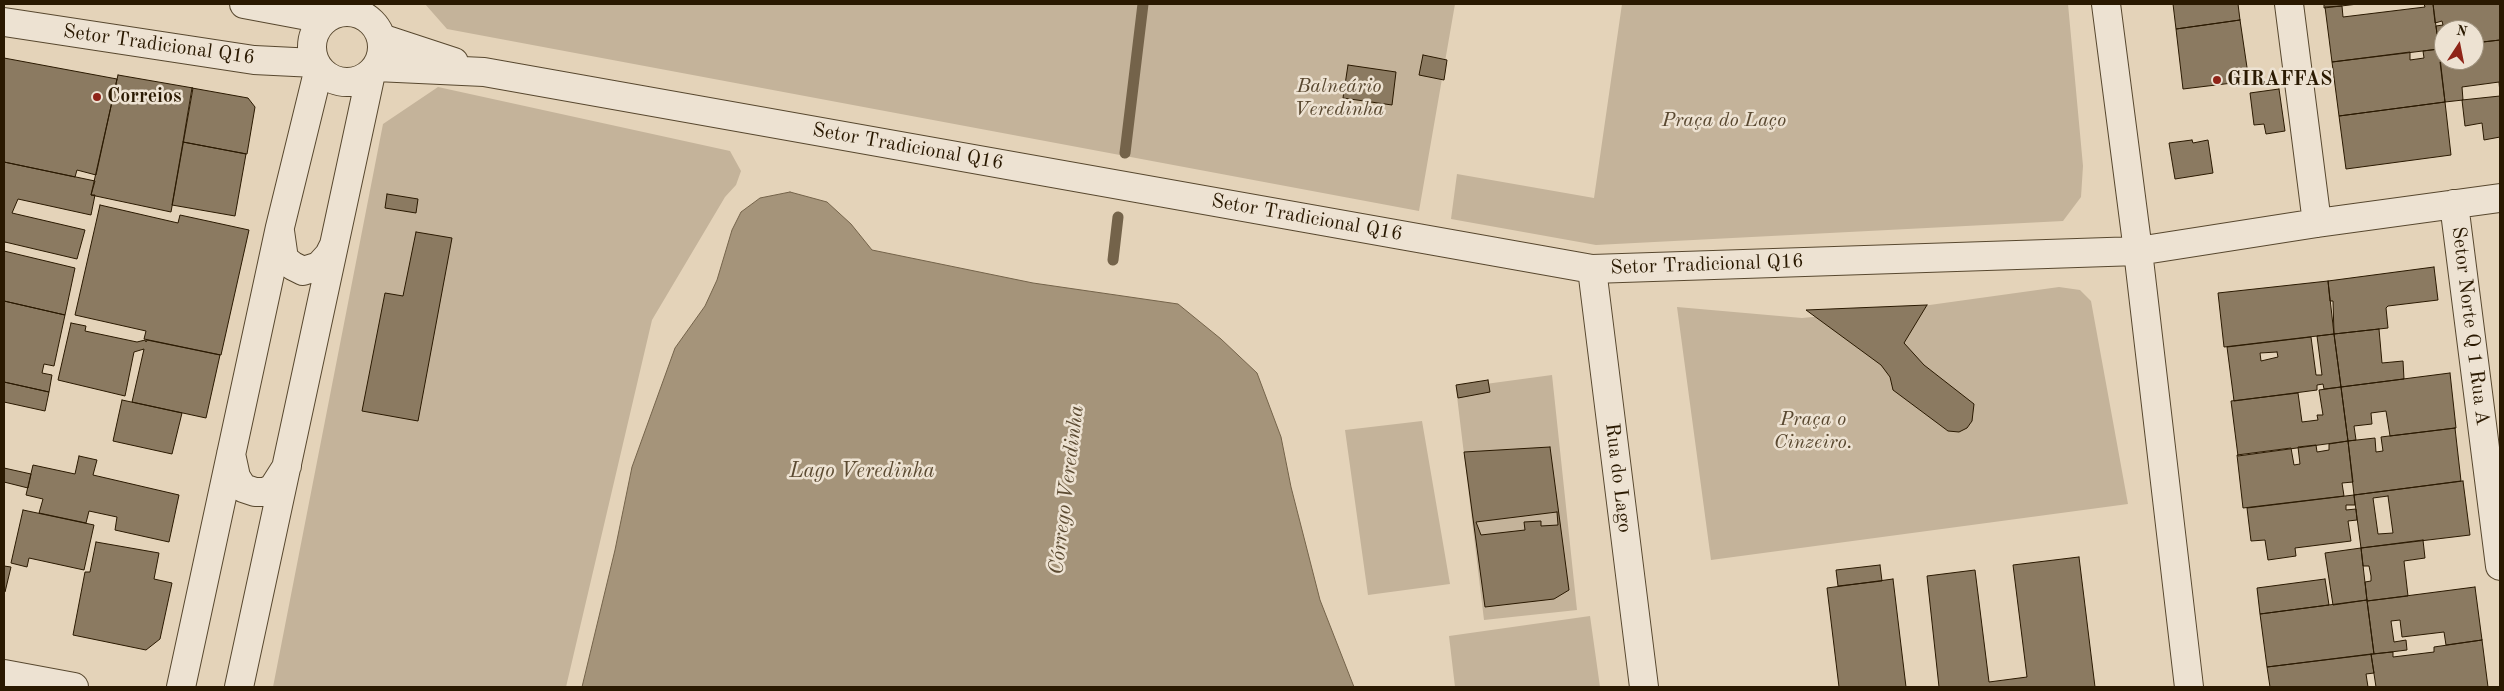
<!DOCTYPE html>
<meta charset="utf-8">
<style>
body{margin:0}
#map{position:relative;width:2504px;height:691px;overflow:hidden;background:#e4d3b9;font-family:"Old Standard TT",serif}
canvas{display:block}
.frame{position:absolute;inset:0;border:5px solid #2a1901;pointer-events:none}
.north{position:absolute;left:2434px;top:20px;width:50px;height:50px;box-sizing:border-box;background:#ede2d2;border:1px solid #9f927e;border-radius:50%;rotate:11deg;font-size:14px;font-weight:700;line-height:20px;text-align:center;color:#2a1901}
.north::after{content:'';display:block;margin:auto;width:18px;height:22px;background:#8f2418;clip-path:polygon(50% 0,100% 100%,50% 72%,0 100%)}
</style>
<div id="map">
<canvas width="2504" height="691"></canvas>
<div class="frame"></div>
<div class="north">N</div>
</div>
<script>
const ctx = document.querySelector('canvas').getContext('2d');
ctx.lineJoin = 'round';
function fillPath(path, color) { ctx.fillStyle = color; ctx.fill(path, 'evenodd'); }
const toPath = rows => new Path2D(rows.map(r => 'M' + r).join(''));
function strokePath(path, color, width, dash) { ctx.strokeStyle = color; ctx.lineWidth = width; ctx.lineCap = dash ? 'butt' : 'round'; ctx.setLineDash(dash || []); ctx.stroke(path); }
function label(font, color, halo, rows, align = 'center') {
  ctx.font = font + ' "Old Standard TT",serif'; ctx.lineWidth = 5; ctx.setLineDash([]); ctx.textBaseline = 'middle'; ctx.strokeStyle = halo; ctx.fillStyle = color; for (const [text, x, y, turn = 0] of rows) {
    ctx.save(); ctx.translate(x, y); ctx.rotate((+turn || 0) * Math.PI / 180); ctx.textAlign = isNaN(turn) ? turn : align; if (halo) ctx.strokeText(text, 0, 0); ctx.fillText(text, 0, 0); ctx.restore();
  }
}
fillPath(toPath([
 [425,4,1455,4,1419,211,447,29],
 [1622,4,2068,4,2083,166,2081,197,2063,221,1596,245,1451,219,1457,174,1594,198],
 [438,87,730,151,741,171,736,185,725,197,652,320,566,687,273,687,383,124],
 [2059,287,2080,290,2091,301,2128,504,1711,560,1677,307,1802,318,1908,308],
 [1552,375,1577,610,1484,620,1456,388],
 [1422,421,1450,584,1368,595,1345,430],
 [1590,616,1600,687,1455,687,1449,636]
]), '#c4b39a');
const water = toPath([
 [790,192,827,202,851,224,872,250,1033,283,1178,304,1221,339,1257,373,1281,437,1291,487,1320,600,1354,687,582,687,615,550,632,467,675,348,705,306,717,280,732,230,741,212,760,198,790,192]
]);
fillPath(water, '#a5947a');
strokePath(water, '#74634a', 1);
strokePath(toPath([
 [1125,153,1143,4],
 [1113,260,1118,217]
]), '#74634a', 11);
const building = toPath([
 [2173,4,2238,4,2240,20,2176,29,2173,4],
 [2324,4,2358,4,2324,8,2324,4],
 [2424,4,2433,4,2439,49,2332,62,2325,7,2342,6,2343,17,2425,7,2424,4],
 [2433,4,2500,4,2500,40,2474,43,2474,30,2444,30,2444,48,2439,49,2436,26,2443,25,2442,21,2435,23,2433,4],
 [2240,20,2249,81,2183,89,2176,29,2240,20],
 [2500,40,2500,93,2499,82,2462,87,2463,100,2445,102,2440,62,2444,62,2443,48,2444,60,2474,60,2474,43,2500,40],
 [2439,49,2445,102,2339,116,2332,62,2410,52,2410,60,2424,58,2423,51,2439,49],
 [1423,55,1447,60,1444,80,1419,75,1423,55],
 [4,58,117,79,96,175,77,170,75,177,4,162,4,58],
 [1348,65,1396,72,1392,105,1343,98,1348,65],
 [118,75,193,88,171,212,91,195,118,75],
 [192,88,248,98,255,107,247,154,183,142,192,88],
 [2279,89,2285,131,2266,134,2264,124,2254,125,2250,93,2279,89],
 [2500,96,2500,137,2484,140,2482,123,2465,126,2462,100,2500,96],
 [2445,102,2451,155,2346,169,2339,116,2445,102],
 [2192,140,2193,143,2208,140,2213,173,2175,179,2169,143,2192,140],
 [183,142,246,154,235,216,172,205,183,142],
 [4,162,95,181,91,195,95,195,91,215,18,199,12,213,85,230,77,259,5,242,4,245,4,162],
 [387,194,418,199,416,213,385,208,387,194],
 [100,205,178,223,180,215,249,230,221,355,144,339,146,331,75,315,100,205],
 [416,232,452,238,418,421,362,411,385,293,403,296,416,232],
 [4,251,75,268,65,315,4,301,4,251],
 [2434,267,2438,300,2388,306,2386,308,2388,328,2334,334,2333,301,2330,301,2328,281,2434,267],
 [2328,281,2334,334,2224,347,2218,293,2328,281],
 [4,301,65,315,54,366,44,364,42,373,52,375,49,392,4,382,4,301],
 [1927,305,1904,343,1924,365,1974,404,1972,421,1967,428,1959,432,1948,431,1893,390,1890,377,1881,365,1806,310,1927,305],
 [71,323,86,326,85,331,137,342,145,340,146,342,147,340,220,355,206,418,132,402,144,349,134,352,125,396,58,380,71,323],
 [2379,329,2382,363,2403,361,2404,379,2341,387,2334,334,2379,329],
 [2334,334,2341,387,2324,389,2323,384,2317,385,2317,390,2234,401,2227,347,2311,337,2316,375,2322,375,2317,336,2334,334],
 [2277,352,2278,357,2261,361,2260,353,2277,352],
 [2450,373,2456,428,2390,436,2386,411,2371,413,2372,424,2354,426,2356,440,2348,441,2341,387,2450,373],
 [1488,380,1490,392,1458,398,1456,385,1488,380],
 [4,382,49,392,45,411,4,402,4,382],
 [2341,387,2348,441,2238,456,2231,401,2298,393,2302,422,2318,420,2317,415,2323,415,2319,390,2341,387],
 [122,400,182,413,172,454,113,441,122,400],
 [2455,428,2461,481,2354,495,2348,441,2375,438,2376,452,2383,451,2381,437,2455,428],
 [2348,441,2353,482,2342,483,2344,496,2243,508,2237,455,2291,448,2294,465,2300,464,2298,447,2316,445,2317,452,2329,450,2329,444,2348,441],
 [1550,447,1569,590,1554,599,1485,607,1464,452,1550,447],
 [1557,512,1558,525,1541,526,1541,521,1524,522,1525,530,1481,535,1476,522,1557,512],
 [79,456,97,460,93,475,179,495,169,542,115,530,117,517,89,511,86,523,39,513,43,499,26,495,33,465,75,474,79,456],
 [4,468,31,474,28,488,4,482,4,468],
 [2463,481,2470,535,2361,548,2354,495,2463,481],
 [2388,496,2393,533,2378,534,2373,498,2388,496],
 [2354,495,2355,505,2346,505,2346,510,2356,509,2357,520,2348,521,2351,541,2295,548,2296,556,2268,560,2265,540,2251,541,2247,508,2354,495],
 [23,510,94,525,84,570,29,558,27,567,11,563,23,510],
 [2423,540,2425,558,2404,561,2408,596,2367,601,2365,582,2371,581,2371,576,2369,566,2363,566,2361,548,2423,540],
 [96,542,159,553,154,579,172,583,160,639,146,650,73,635,85,572,90,572,96,542],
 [2361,548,2367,600,2333,605,2325,553,2361,548],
 [2079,557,2095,687,1939,687,1927,576,1975,570,1989,682,2027,677,2013,565,2079,557],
 [1880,565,1882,581,1838,586,1836,570,1880,565],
 [4,566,11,567,5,592,4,591,4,566],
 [1893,579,1906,687,1839,687,1827,588,1893,579],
 [2325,579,2329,605,2260,614,2257,588,2325,579],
 [2475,587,2482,640,2446,645,2444,632,2402,637,2400,620,2391,621,2394,642,2406,640,2407,650,2374,654,2367,601,2475,587],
 [2367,600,2374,654,2267,667,2260,614,2367,600],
 [2482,640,2488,687,2376,687,2371,654,2393,652,2393,657,2434,652,2434,647,2482,640],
 [2371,654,2374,673,2366,674,2368,687,2270,687,2267,667,2371,654]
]);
fillPath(building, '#8b7a61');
strokePath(building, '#2a1901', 1);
const minor = toPath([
 [244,4,324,19],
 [2106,4,2138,251,2189,687],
 [2289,4,2317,223],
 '312 47a35 35 0 1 1 70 0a35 35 0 1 1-70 0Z',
 [4,22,254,60,315,63],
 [381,38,454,62],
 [376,67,484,72,1592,269,2138,251,2317,223,2500,198],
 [2454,204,2500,566],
 [280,231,284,259,293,266,303,271,319,266,329,255,334,245],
 [1592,269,1644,687],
 [231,454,236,477,243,488,255,492,265,492,273,488,287,466],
 [4,674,74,687],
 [181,687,280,227,319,68],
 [239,687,371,73]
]);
strokePath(minor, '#58482f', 30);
strokePath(minor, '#ede2d2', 28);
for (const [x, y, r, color] of [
 [2217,80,5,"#8f2418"],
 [97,97,5,"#8f2418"]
]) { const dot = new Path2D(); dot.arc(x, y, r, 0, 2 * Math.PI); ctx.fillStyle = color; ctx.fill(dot); strokePath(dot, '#ede2d2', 2); }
label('20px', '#2a1901', '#ede2d2', [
 ["Setor Tradicional Q16",159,45,8],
 ["Setor Tradicional Q16",908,147,10],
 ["Setor Tradicional Q16",1307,218,10],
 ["Setor Tradicional Q16",1707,265,-2],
 ["Setor Norte Q 1 Rua A",2470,326,83],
 ["Rua do Lago",1618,478,83]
]);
label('bold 20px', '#2a1901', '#ede2d2', [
 ["GIRAFFAS",2227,80],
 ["Correios",107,97]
], 'left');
label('italic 20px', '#58472f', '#ede2d2', [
 ["Balneário",1339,87],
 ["Veredinha",1339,110],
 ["Praça do Laço",1724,121],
 ["Praça o",1813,420],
 ["Cinzeiro.",1813,443]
]);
label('italic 21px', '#5b4a31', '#ede2d2', [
 ["Lago Veredinha",862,471],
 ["Córrego Veredinha",1067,490,-83]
]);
</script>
